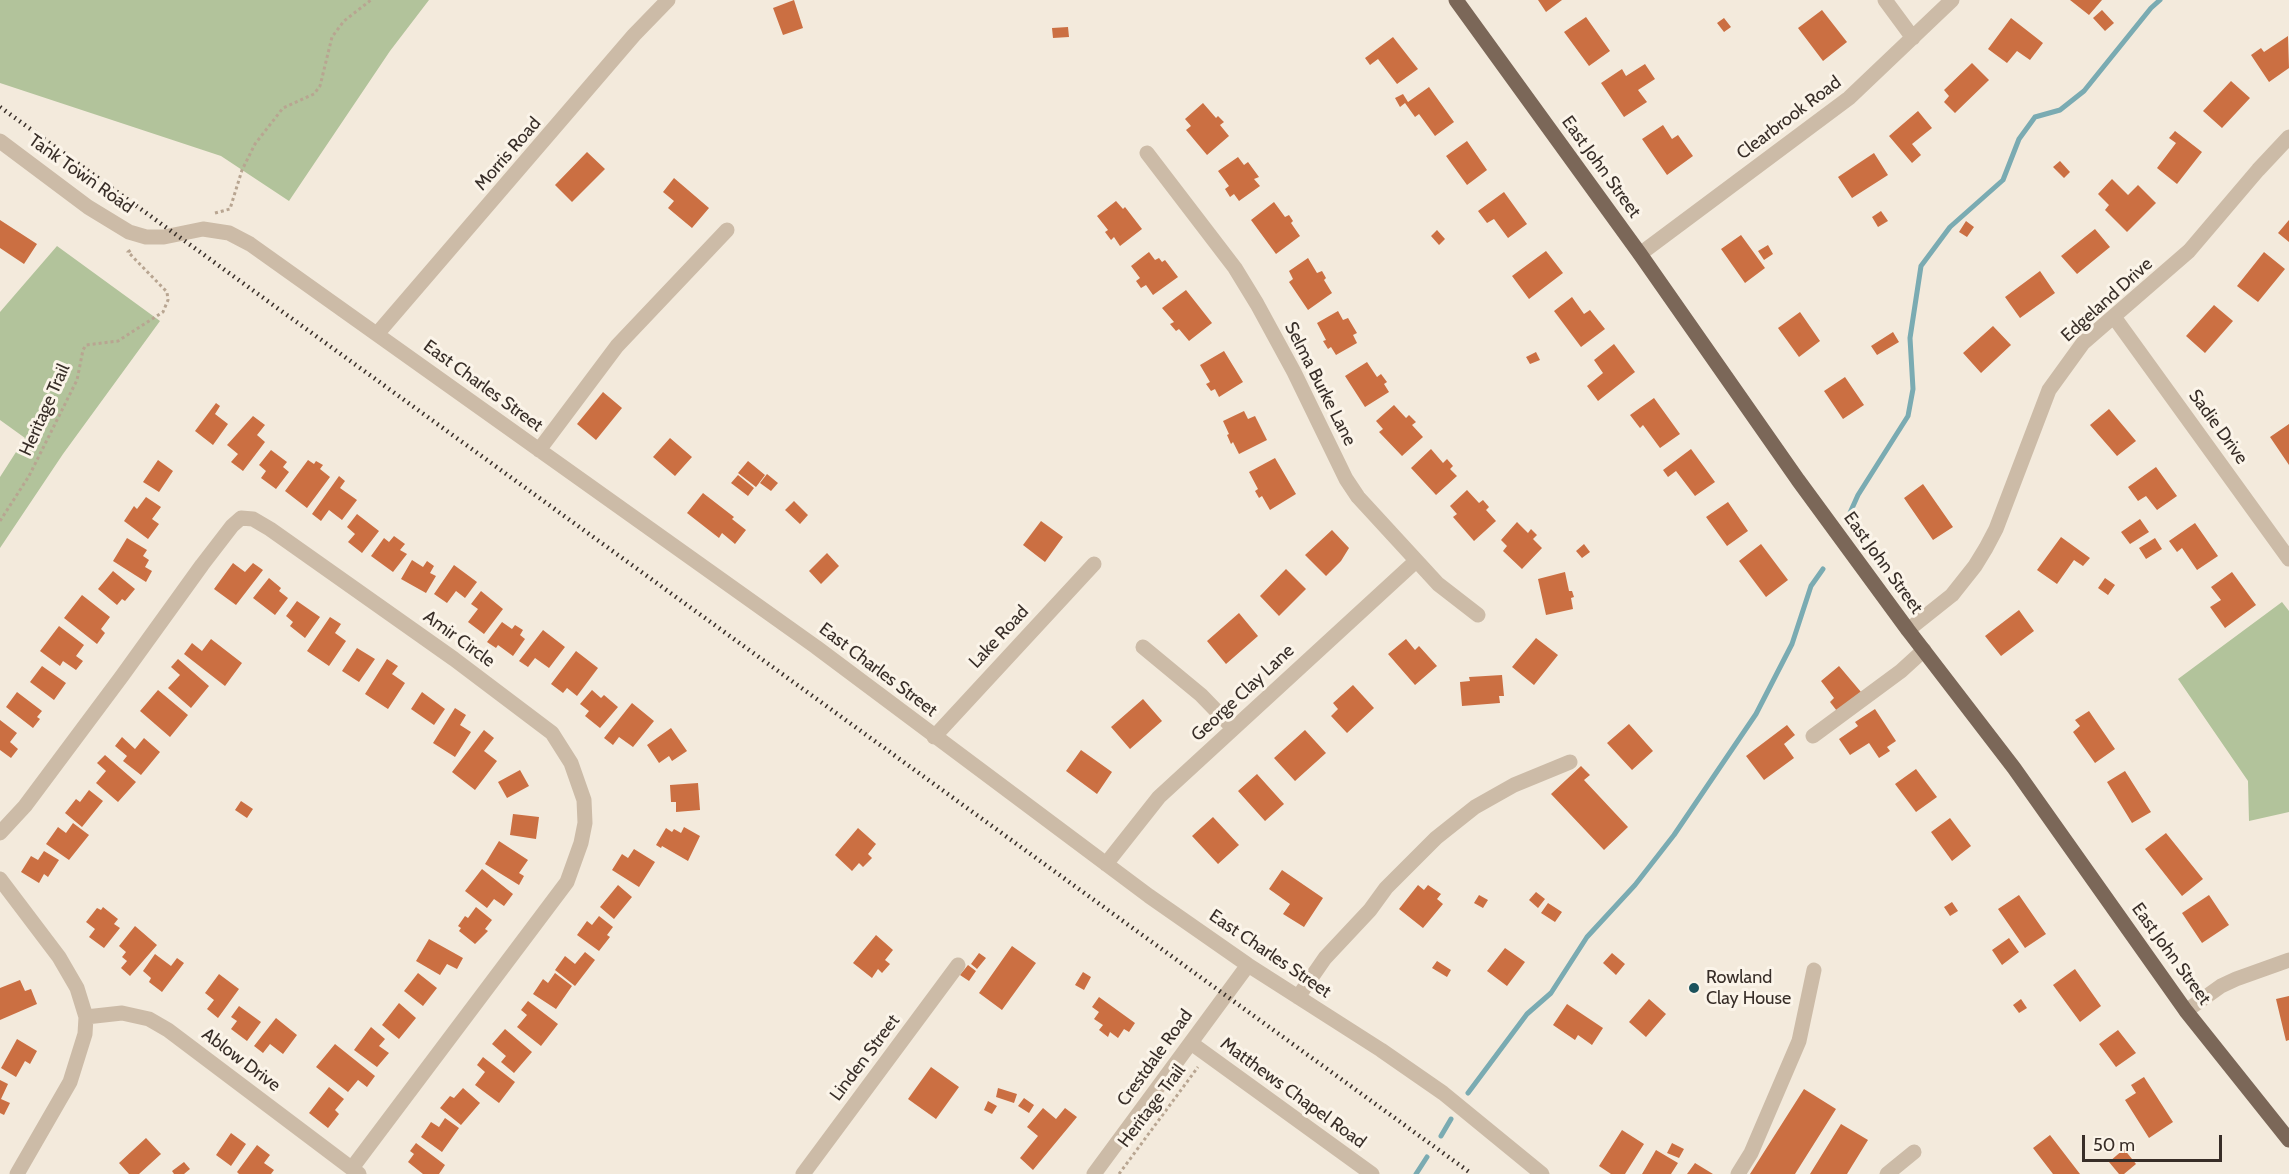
<!DOCTYPE html>
<style>
body{margin:0}
#map{position:relative;width:2289px;height:1174px;overflow:hidden;background:#f3eadc;font-family:Cabin,sans-serif}
canvas{display:block}
.scale{position:absolute;left:2082px;top:1135px;width:140px;height:27px;box-sizing:border-box;border:3px solid #382e28;border-top:0;padding-left:8px;font-size:18px;line-height:21px;white-space:nowrap;color:#382e28;-webkit-text-stroke:4px #fbf4e9;paint-order:stroke}
</style>
<div id="map">
<canvas width="2289" height="1174"></canvas>
<div class="scale">50 m</div>
</div>
<script>
const ctx = document.querySelector('canvas').getContext('2d');
ctx.lineJoin = 'round';
function fillPath(path, color) { ctx.fillStyle = color; ctx.fill(path, 'evenodd'); }
const toPath = rows => new Path2D(rows.map(r => 'M' + r).join(''));
function strokePath(path, color, width, dash) { ctx.strokeStyle = color; ctx.lineWidth = width; ctx.lineCap = dash ? 'butt' : 'round'; ctx.setLineDash(dash || []); ctx.stroke(path); }
function label(font, color, halo, rows, align = 'center') {
  ctx.font = font + ' Cabin,sans-serif'; ctx.lineWidth = 6; ctx.setLineDash([]); ctx.textBaseline = 'middle'; ctx.strokeStyle = halo; ctx.fillStyle = color; for (const [text, x, y, turn = 0] of rows) {
    ctx.save(); ctx.translate(x, y); ctx.rotate((+turn || 0) * Math.PI / 180); ctx.textAlign = isNaN(turn) ? turn : align; if (halo) ctx.strokeText(text, 0, 0); ctx.fillText(text, 0, 0); ctx.restore();
  }
}
fillPath(toPath([
 [0,0,429,0,390,51,289,201,221,156,0,83],
 [57,246,160,321,63,454,0,548,0,477,25,438,0,420,0,312],
 [2282,602,2289,611,2289,812,2249,821,2248,781,2178,679]
]), '#b2c39b');
strokePath(toPath([
 [1849,515,1858,495,1908,416,1913,389,1910,338,1921,266,1950,227,2003,180,2019,139,2035,117,2060,110,2084,91,2151,8,2160,0],
 [1468,1093,1527,1014,1551,993,1587,937,1635,885,1674,835,1756,714,1792,644,1811,586,1823,569],
 [1441,1136,1451,1119],
 [1416,1174,1427,1157]
]), '#7aabb2', 5);
fillPath(toPath([
 [794,0,803,28,783,35,773,8],
 [1538,0,1562,0,1546,12],
 [2070,0,2102,0,2089,15],
 [1822,10,1847,42,1823,61,1798,28],
 [2102,10,2114,23,2105,31,2093,18],
 [1586,17,1610,51,1589,66,1564,32],
 [1724,18,1731,27,1724,32,1717,23],
 [2011,18,2043,43,2030,60,2017,51,2007,63,1988,49],
 [1068,27,1069,37,1053,38,1052,28],
 [2288,36,2289,68,2269,82,2251,55,2261,48,2264,52],
 [1393,37,1418,69,1397,84,1378,59,1370,65,1365,58],
 [1972,63,1989,80,1955,113,1944,102,1949,96,1944,90],
 [1645,64,1655,79,1638,90,1647,102,1624,117,1601,83,1622,69,1626,76],
 [2231,81,2250,98,2222,128,2203,111],
 [1429,87,1454,122,1435,136,1419,114,1415,117,1405,103,1400,107,1395,98,1403,94,1408,102],
 [1203,103,1216,118,1218,116,1224,122,1220,125,1229,136,1207,155,1186,130,1191,126,1185,119],
 [1918,111,1932,128,1912,144,1921,155,1912,163,1889,136],
 [1663,125,1672,139,1678,135,1693,156,1667,175,1642,139],
 [2175,131,2202,152,2177,184,2157,168,2176,143,2169,138],
 [1467,141,1487,170,1467,185,1446,156],
 [587,152,605,169,572,202,555,185],
 [1874,153,1888,175,1852,198,1838,177],
 [1238,157,1244,165,1248,162,1259,177,1254,179,1260,186,1239,201,1234,194,1230,197,1225,189,1229,186,1218,171],
 [2060,161,2070,172,2064,178,2053,167],
 [674,178,709,208,692,228,668,208,674,201,663,192],
 [2112,179,2128,195,2138,185,2156,203,2127,232,2105,210,2109,205,2098,194],
 [1504,192,1527,224,1508,238,1494,219,1487,223,1478,211],
 [1116,201,1123,209,1125,207,1142,229,1120,246,1114,237,1111,240,1105,232,1108,230,1097,216],
 [1274,202,1285,217,1289,215,1293,221,1291,223,1300,236,1276,254,1251,220],
 [1881,211,1888,221,1878,227,1872,217],
 [0,220,37,244,24,264,0,248],
 [2289,220,2289,242,2278,233],
 [1966,221,1974,227,1967,237,1959,232],
 [2095,229,2110,247,2077,274,2061,256],
 [1437,230,1445,239,1439,245,1431,236],
 [1741,235,1765,268,1745,283,1721,249],
 [1768,245,1773,254,1764,260,1758,251],
 [1546,251,1563,273,1529,299,1512,276],
 [1149,252,1155,260,1159,258,1162,262,1165,260,1178,277,1153,295,1146,285,1141,288,1136,281,1140,278,1131,266],
 [2264,252,2285,269,2258,302,2237,286],
 [1308,258,1317,273,1322,271,1326,278,1324,280,1332,293,1308,310,1289,282,1293,279,1289,271],
 [2040,271,2055,293,2020,318,2005,297],
 [1186,290,1212,323,1189,341,1179,329,1176,331,1170,324,1174,322,1162,308],
 [1572,297,1584,314,1590,310,1605,329,1581,347,1554,311],
 [2214,305,2233,321,2205,353,2186,336],
 [1338,311,1343,320,1348,318,1357,333,1353,335,1357,343,1336,355,1331,347,1328,349,1323,341,1326,340,1317,323],
 [1800,312,1820,341,1799,357,1778,328],
 [1993,326,2011,345,1981,373,1963,353],
 [1893,332,1899,342,1877,355,1871,346],
 [1614,344,1635,372,1598,401,1587,386,1603,373,1594,360],
 [1224,351,1243,382,1219,397,1215,389,1211,391,1206,384,1210,382,1200,365],
 [1536,352,1540,360,1530,364,1526,357],
 [1367,362,1377,377,1381,374,1387,382,1384,384,1389,392,1365,407,1345,376],
 [1845,377,1864,405,1843,419,1824,391],
 [603,392,622,408,596,440,577,424],
 [1654,398,1680,434,1660,448,1643,425,1640,428,1630,415],
 [216,403,220,406,215,414,228,424,213,445,195,431],
 [1394,405,1406,418,1409,415,1416,422,1412,425,1423,437,1402,456,1379,432,1383,429,1376,421],
 [2109,409,2136,441,2117,456,2090,425],
 [1244,411,1248,419,1255,416,1267,440,1239,454,1233,442,1231,444,1227,435,1229,434,1223,421],
 [253,416,265,425,257,435,265,442,243,471,231,462,238,454,227,445],
 [2289,424,2289,465,2270,437],
 [670,438,692,457,675,476,653,457],
 [1431,449,1443,463,1447,459,1453,466,1450,469,1457,476,1436,495,1411,468],
 [1691,449,1715,482,1695,496,1676,471,1668,477,1663,470],
 [271,450,287,462,283,467,289,472,276,489,261,478,266,471,259,465],
 [1275,458,1296,494,1270,510,1262,496,1259,498,1255,491,1258,489,1249,472],
 [158,460,173,471,159,492,143,482],
 [308,460,314,464,316,461,323,465,320,469,330,477,307,508,285,491],
 [748,461,765,475,756,487,738,473],
 [2156,467,2177,496,2157,510,2146,496,2138,501,2128,487],
 [767,474,778,483,771,491,760,483],
 [738,475,754,488,748,496,731,483],
 [339,476,345,481,340,488,357,500,342,520,329,510,321,521,312,514],
 [1923,484,1953,527,1933,540,1904,498],
 [1467,490,1479,503,1483,500,1489,507,1486,510,1496,521,1474,541,1453,517,1457,514,1450,506],
 [703,493,734,517,732,519,746,530,735,544,722,533,719,538,687,513],
 [146,497,161,507,152,519,159,524,148,539,124,521,134,506,137,509],
 [794,501,808,515,800,524,785,510],
 [1728,502,1748,531,1727,546,1706,517],
 [357,514,379,531,362,553,348,542,355,534,347,527],
 [2140,519,2149,532,2130,544,2121,532],
 [1041,521,1063,537,1045,562,1023,545],
 [1517,522,1528,533,1531,529,1537,535,1533,539,1542,548,1522,569,1503,551,1507,546,1501,540],
 [2195,523,2218,556,2197,570,2182,548,2177,552,2169,541],
 [1332,530,1349,548,1341,561,1326,576,1305,555],
 [394,536,405,544,400,550,407,554,393,572,371,556,384,538,389,542],
 [2061,537,2090,558,2083,566,2074,560,2057,584,2037,570],
 [127,538,147,550,143,556,149,560,145,567,152,571,146,582,113,561],
 [2155,538,2162,549,2146,559,2139,548],
 [1584,544,1590,552,1582,558,1576,551],
 [1761,544,1788,580,1766,597,1739,561],
 [827,553,839,566,821,584,809,571],
 [412,560,423,567,427,561,434,566,430,573,436,576,426,593,401,579],
 [233,563,245,572,253,563,263,570,236,605,214,589],
 [454,565,477,582,465,598,456,591,447,603,434,594],
 [1286,569,1306,589,1279,616,1260,596],
 [113,571,135,589,125,601,122,599,117,605,98,589],
 [1565,572,1569,591,1572,591,1574,597,1571,598,1573,609,1546,615,1538,579],
 [2232,572,2256,605,2225,628,2210,607,2221,600,2211,587],
 [269,578,281,588,279,591,288,598,275,615,253,598],
 [2105,578,2115,585,2108,595,2098,588],
 [481,591,503,609,484,634,468,622,478,609,471,604],
 [82,595,110,617,101,629,105,633,97,644,64,618],
 [297,601,320,617,305,638,290,626,293,622,286,616],
 [2019,610,2034,631,2001,656,1985,636],
 [1239,613,1258,636,1226,664,1207,641],
 [330,617,341,624,335,633,346,641,329,666,307,651],
 [502,622,512,629,515,625,523,630,520,635,525,639,513,656,498,645,496,648,487,642],
 [59,626,84,645,76,656,83,661,76,670,63,661,60,666,40,651],
 [543,630,565,647,549,668,535,658,528,667,519,661],
 [1536,638,1558,655,1534,685,1512,667],
 [211,639,242,663,225,686,184,654,192,643,202,651],
 [1406,639,1415,650,1419,646,1437,666,1415,685,1388,654],
 [357,648,375,659,359,682,342,671],
 [576,651,598,668,577,696,567,688,563,693,551,684],
 [178,659,209,686,191,708,168,688,180,675,171,667],
 [387,659,398,666,392,674,405,683,388,709,365,694],
 [42,666,66,683,54,700,30,682],
 [1839,666,1861,692,1837,711,1830,702,1834,698,1821,681],
 [1502,675,1504,696,1499,696,1500,703,1462,706,1460,682,1470,681,1469,677],
 [1353,685,1374,708,1347,733,1331,716,1338,709,1333,703],
 [158,690,188,715,170,737,140,711],
 [592,690,601,698,604,695,618,707,600,728,585,716,589,711,580,704],
 [17,692,42,711,37,717,40,719,33,728,6,707],
 [422,692,445,709,434,725,411,709],
 [1143,699,1162,721,1130,749,1111,727],
 [632,703,654,721,633,747,619,737,613,745,604,738],
 [455,708,466,715,460,725,471,732,455,757,433,743],
 [1875,709,1896,741,1887,747,1890,751,1879,758,1869,743,1850,755,1839,739,1858,726,1855,722],
 [2089,711,2115,749,2095,763,2073,732,2080,726,2075,720],
 [0,720,17,733,10,742,18,749,11,758,0,750],
 [1629,724,1653,751,1632,770,1607,743],
 [1787,725,1795,735,1784,744,1794,758,1764,780,1746,756],
 [671,728,687,751,672,761,669,756,659,763,647,745],
 [484,730,494,738,484,751,497,761,475,790,452,772],
 [1305,730,1326,753,1295,781,1274,758],
 [122,737,135,749,144,738,160,752,141,775,123,761,127,756,115,746],
 [1081,750,1112,772,1097,794,1066,771],
 [105,755,136,782,118,802,96,783,106,771,97,763],
 [1581,766,1590,775,1584,780,1628,827,1604,850,1551,794],
 [1916,769,1937,797,1916,812,1895,784],
 [520,770,529,786,507,798,498,782],
 [2125,771,2151,812,2132,823,2107,782],
 [1257,774,1284,804,1265,821,1238,791],
 [698,783,700,810,676,812,676,802,671,802,670,785],
 [89,790,103,801,82,827,65,813,76,799,80,802],
 [241,801,253,809,247,818,235,810],
 [513,814,539,817,536,839,510,835],
 [1213,817,1239,845,1218,864,1192,836],
 [1950,818,1971,846,1952,861,1931,832],
 [73,823,89,835,69,860,46,844,58,827,66,833],
 [684,827,700,836,688,861,662,846,661,848,656,845,666,828,672,832,674,829,681,833],
 [858,828,876,844,868,854,872,858,863,867,859,863,852,871,835,855],
 [2166,833,2203,879,2182,896,2145,849],
 [499,841,528,860,519,873,524,876,519,885,485,864],
 [634,849,655,862,639,887,612,870,622,854,628,858],
 [44,851,59,860,48,877,44,874,39,883,21,872,31,856,38,860],
 [482,869,513,894,504,906,494,899,487,908,465,891],
 [1282,870,1323,898,1304,927,1283,914,1290,904,1269,889],
 [618,885,632,897,614,919,600,907],
 [1418,885,1424,890,1428,885,1441,894,1437,899,1443,904,1423,928,1399,909],
 [1536,892,1545,899,1538,908,1529,900],
 [1479,895,1488,900,1483,908,1474,903],
 [2019,895,2046,934,2025,948,1998,909],
 [2209,895,2229,925,2202,943,2182,913],
 [1952,902,1958,911,1950,916,1944,907],
 [1548,903,1562,912,1555,922,1541,913],
 [103,907,118,919,114,924,120,928,104,948,89,937,95,929,86,922,97,908,101,910],
 [476,907,492,920,485,929,488,931,475,944,459,931,461,928,458,926,465,916,468,918],
 [599,916,613,927,607,935,610,937,599,951,577,935,587,921,592,925],
 [135,926,157,945,130,976,121,968,127,961,122,957,126,952,119,946],
 [876,935,893,950,885,960,890,964,882,973,878,969,872,978,853,963],
 [2009,938,2019,952,2002,965,1992,950],
 [429,939,463,958,457,969,447,964,440,975,416,961],
 [1012,946,1036,963,1002,1010,979,993],
 [1505,948,1525,962,1507,986,1487,971],
 [585,952,595,960,575,986,555,970,565,956,575,964],
 [979,953,986,958,977,969,971,964],
 [1612,953,1625,964,1616,975,1603,963],
 [155,954,171,966,177,958,184,963,162,992,149,982,151,978,143,971],
 [1437,961,1451,970,1447,977,1432,968],
 [968,965,976,971,969,981,960,975],
 [2075,969,2101,1006,2080,1022,2053,985],
 [1083,972,1091,977,1084,990,1075,985],
 [418,973,437,988,423,1006,404,991],
 [555,973,572,986,556,1009,533,994,543,979,548,983],
 [219,974,239,989,218,1018,207,1009,214,1000,205,993],
 [20,980,25,991,31,989,37,1004,0,1020,0,988],
 [2289,996,2289,1040,2286,1041,2276,999],
 [1099,997,1135,1023,1129,1032,1124,1029,1118,1038,1110,1032,1108,1037,1099,1030,1103,1025,1094,1019,1099,1012,1092,1007],
 [1649,999,1666,1014,1646,1037,1629,1022],
 [2021,999,2027,1008,2019,1013,2013,1005],
 [528,1001,558,1024,541,1046,517,1027,527,1015,521,1010],
 [399,1003,416,1018,399,1039,382,1025],
 [1567,1004,1603,1028,1592,1045,1578,1035,1575,1040,1553,1025],
 [239,1006,261,1022,247,1041,231,1029,237,1021,231,1017],
 [276,1018,297,1035,283,1054,270,1044,263,1053,254,1046],
 [371,1027,385,1039,379,1046,389,1053,377,1067,354,1050],
 [505,1029,532,1052,514,1073,501,1062,506,1056,492,1044],
 [2118,1030,2136,1053,2116,1067,2099,1044],
 [17,1039,37,1051,30,1064,25,1061,16,1077,1,1068],
 [335,1044,375,1076,367,1087,358,1080,348,1092,316,1067],
 [483,1057,515,1082,499,1103,475,1085,485,1072,477,1065],
 [931,1067,959,1087,936,1119,908,1099],
 [2144,1077,2173,1122,2149,1138,2125,1100,2136,1093,2131,1085],
 [0,1080,8,1084,1,1099,10,1103,4,1115,0,1113],
 [329,1087,344,1099,335,1110,339,1114,328,1128,309,1113],
 [463,1088,480,1103,461,1125,440,1108,450,1096,454,1098],
 [998,1088,1017,1094,1014,1103,996,1097],
 [1804,1089,1836,1109,1795,1174,1750,1174],
 [1024,1098,1034,1105,1029,1113,1018,1106],
 [988,1101,997,1106,992,1114,984,1110],
 [1043,1108,1056,1119,1065,1108,1077,1117,1033,1170,1020,1158,1038,1136,1027,1127],
 [445,1118,459,1128,442,1152,421,1137,431,1122,439,1127],
 [1841,1124,1868,1140,1847,1174,1810,1174],
 [1622,1130,1644,1144,1625,1174,1611,1174,1599,1166],
 [231,1133,246,1144,231,1166,216,1155],
 [2050,1135,2080,1174,2053,1174,2033,1148],
 [146,1138,161,1154,139,1174,129,1174,119,1163],
 [416,1143,445,1165,439,1174,423,1174,408,1162,414,1154,410,1151],
 [1672,1143,1684,1149,1679,1158,1667,1153],
 [257,1145,270,1155,264,1163,274,1170,271,1174,239,1174,237,1172],
 [2124,1149,2136,1164,2124,1174,2119,1174,2109,1162],
 [1656,1150,1678,1163,1671,1174,1642,1174],
 [184,1162,190,1169,184,1174,174,1174,172,1171],
 [1695,1163,1713,1174,1687,1174]
]), '#cb6f42');
strokePath(toPath([
 [215,213,230,209,242,170,255,144,283,108,314,94,320,86,332,37,344,21,371,0],
 [0,521,29,476,77,380,83,350,86,345,118,341,163,312,168,300,167,292,128,252,131,250],
 [1119,1174,1198,1067]
]), '#b8a591', 3, [3, 3]);
strokePath(toPath([
 [1885,0,1913,38],
 [0,141,88,207,129,232,146,237,164,237,203,229,229,233,250,244,816,647,1149,896,1248,965,1381,1050,1443,1093,1542,1174],
 [1147,153,1235,268,1257,304,1294,372,1346,479,1358,497,1438,584,1478,615],
 [1640,254,1849,98,1952,0],
 [2114,317,2289,559],
 [377,334,634,35,668,0],
 [539,450,617,346,727,230],
 [1908,630,1952,595,1975,566,1986,548,1996,529,2049,390,2083,343,2189,251,2258,170,2289,137],
 [1143,647,1201,695,1233,728],
 [1813,736,1901,671,1924,650],
 [934,737,1094,564],
 [0,833,25,806,122,676,202,565,232,526,241,518,253,519,270,529,454,659,552,733,571,763,584,800,585,823,581,843,567,882,352,1168],
 [1106,864,1159,797,1416,561],
 [0,879,59,957,77,988,86,1017,85,1034,70,1082,17,1174],
 [1298,997,1325,958,1370,910,1386,888,1436,838,1475,807,1514,785,1570,762],
 [2186,1011,2221,986,2236,979,2289,960],
 [86,1017,122,1013,149,1019,168,1030,359,1174],
 [1191,1043,1372,1174],
 [803,1174,958,965],
 [1094,1174,1248,965],
 [1738,1174,1751,1153,1799,1041,1814,970],
 [1887,1174,1914,1152]
]), '#ccbba7', 15);
strokePath(toPath([
 [1456,0,1640,254,1798,480,1908,630,2014,768,2186,1011,2289,1140]
]), '#7b6758', 15);
strokePath(toPath([
 [0,107,1472,1174]
]), '#382e28', 4.5, [1.5, 4.5]);
for (const [x, y, r, color] of [
 [1694,988,6,"#1b525c"]
]) { const dot = new Path2D(); dot.arc(x, y, r, 0, 2 * Math.PI); ctx.fillStyle = color; ctx.fill(dot); strokePath(dot, '#fbf4e9', 2); }
label('18px', '#382e28', '#fbf4e9', [
 ["Clearbrook Road",1789,118,-37],
 ["Morris Road",508,154,-49],
 ["East John Street",1601,167,54],
 ["Tank Town Road",81,174,35],
 ["Edgeland Drive",2107,300,-42],
 ["Selma Burke Lane",1320,384,63],
 ["East Charles Street",483,386,36],
 ["Heritage Trail",45,410,-66],
 ["Sadie Drive",2218,427,54],
 ["East John Street",1883,563,54],
 ["Lake Road",999,637,-47],
 ["Amir Circle",459,639,36],
 ["East Charles Street",878,670,37],
 ["George Clay Lane",1243,693,-43],
 ["East Charles Street",1270,954,34],
 ["East John Street",2171,954,54],
 ["Linden Street",865,1058,-53],
 ["Crestdale Road",1155,1058,-54],
 ["Ablow Drive",241,1060,37],
 ["Matthews Chapel Road",1293,1093,36],
 ["Heritage Trail",1152,1106,-53]
]);
label('18px', '#382e28', '#fbf4e9', [
 ["Rowland",1706,978],
 ["Clay House",1706,999]
], 'left');
</script>
